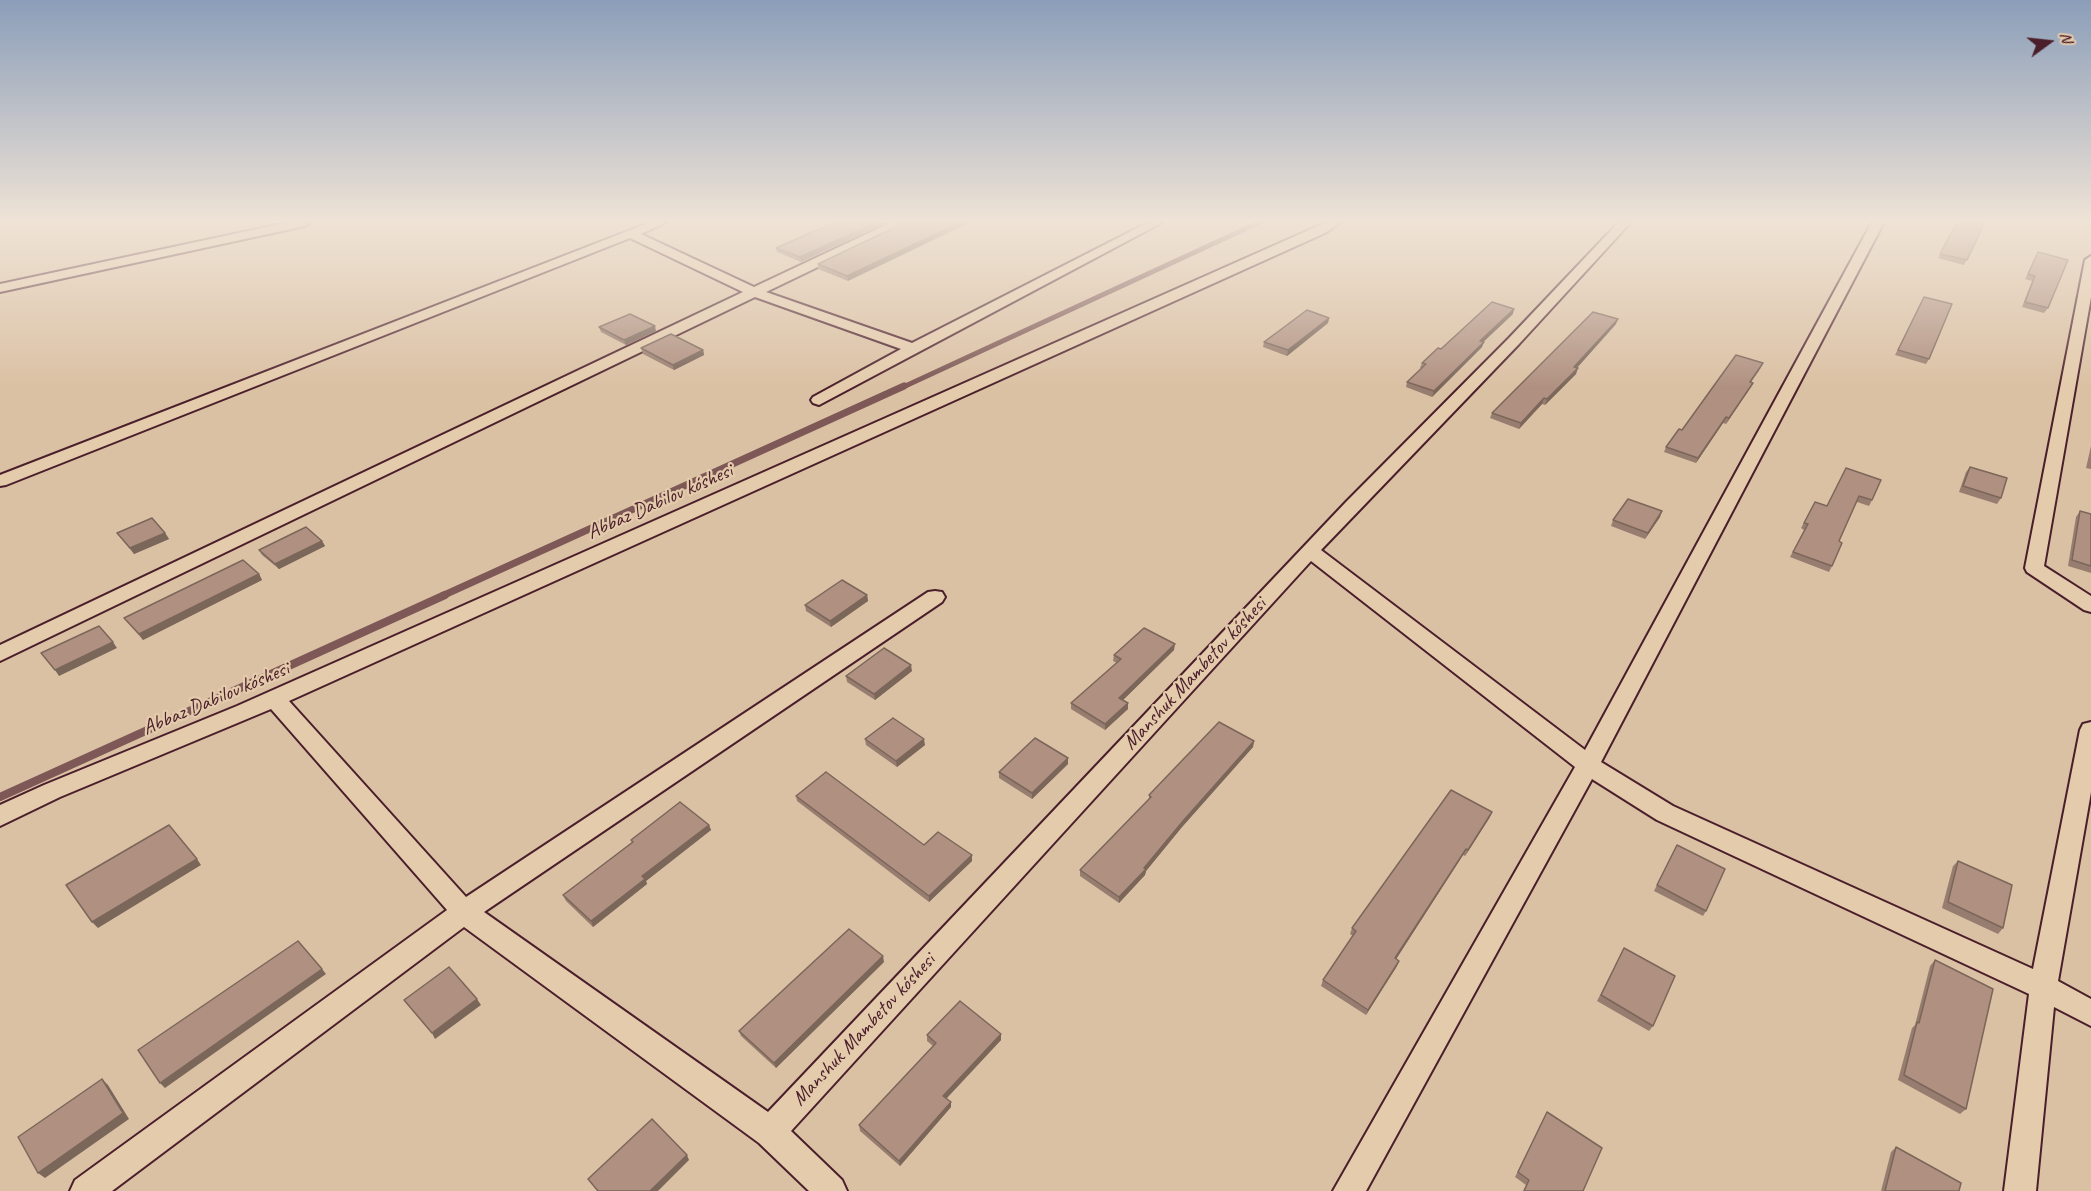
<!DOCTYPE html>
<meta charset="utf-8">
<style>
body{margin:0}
#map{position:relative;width:2091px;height:1191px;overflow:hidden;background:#dbc1a4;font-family:Caveat,sans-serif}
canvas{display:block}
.north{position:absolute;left:2019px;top:12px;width:60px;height:60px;-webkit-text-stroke:4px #e4cbac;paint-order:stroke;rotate:75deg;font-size:16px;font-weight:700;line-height:24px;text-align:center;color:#4a1f2b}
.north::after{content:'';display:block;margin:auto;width:21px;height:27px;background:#4a1f2b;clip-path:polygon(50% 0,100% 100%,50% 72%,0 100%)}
</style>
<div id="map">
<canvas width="2091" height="1191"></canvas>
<div class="north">N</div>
</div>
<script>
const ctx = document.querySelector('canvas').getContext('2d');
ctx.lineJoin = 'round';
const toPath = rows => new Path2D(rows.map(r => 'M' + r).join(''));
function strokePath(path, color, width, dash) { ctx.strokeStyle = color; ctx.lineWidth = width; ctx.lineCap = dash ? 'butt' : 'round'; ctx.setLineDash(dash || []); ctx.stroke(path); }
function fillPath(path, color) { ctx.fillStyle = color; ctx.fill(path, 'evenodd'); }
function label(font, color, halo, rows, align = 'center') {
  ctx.font = font + ' Caveat,sans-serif'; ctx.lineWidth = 4.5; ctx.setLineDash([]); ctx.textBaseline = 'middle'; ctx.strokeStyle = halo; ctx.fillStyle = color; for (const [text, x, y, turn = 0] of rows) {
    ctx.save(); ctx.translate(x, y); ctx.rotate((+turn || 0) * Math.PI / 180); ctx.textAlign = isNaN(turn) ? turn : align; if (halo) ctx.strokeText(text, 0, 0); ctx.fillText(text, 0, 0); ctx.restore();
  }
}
strokePath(toPath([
 [901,388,1260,222]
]), '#7e5856', 5);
strokePath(toPath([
 [442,596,904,386]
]), '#7e5856', 7);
strokePath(toPath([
 [0,797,445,595]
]), '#7e5856', 8);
const minor = toPath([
 [290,222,311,222,305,226,0,292,0,284,290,222],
 [651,222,667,222,641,234,754,287,892,222,907,222,905,225,766,292,912,343,1149,222,1163,222,819,405,813,403,811,400,813,397,901,349,755,297,0,661,0,645,743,292,630,238,6,485,0,486,0,475,651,222],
 [1327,222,1341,222,1325,233,289,701,466,897,928,592,935,591,942,592,945,597,942,602,484,912,768,1112,1346,502,1509,338,1619,222,1631,222,1519,344,1321,550,1585,750,1872,222,1884,222,1601,762,1673,806,2033,969,2080,730,2083,724,2091,722,2091,792,2058,981,2091,999,2091,1026,2054,1007,2036,1191,2004,1191,2029,994,1657,820,1592,779,1366,1191,1333,1191,1575,767,1311,561,791,1131,842,1180,847,1191,809,1191,759,1143,464,927,112,1191,70,1191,75,1180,447,910,271,709,60,797,0,826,0,805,44,785,237,706,1327,222],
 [2091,256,2091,297,2044,566,2091,596,2091,612,2084,610,2027,572,2025,568,2085,260,2091,256]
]);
strokePath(minor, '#4a1f2b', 4);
fillPath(minor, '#e4cbac');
fillPath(toPath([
 [835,222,801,262,777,252,776,248],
 [906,222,848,281,818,269,818,264],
 [1957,222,1985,222,1964,265,1938,258],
 [2038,252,2048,308,2044,313,2022,307,2032,281,2025,279],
 [1924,297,1929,359,1926,364,1895,355],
 [1513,314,1483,342,1482,347,1432,397,1406,387,1407,382,1422,368,1420,368,1422,363,1441,349],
 [1329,318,1328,323,1287,356,1263,347,1264,342],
 [1616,324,1577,368,1576,374,1545,405,1542,404,1519,429,1490,418,1492,413],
 [599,327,656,331,626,345,601,332],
 [641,348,703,350,704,355,674,370,643,354],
 [1761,368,1751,382,1753,383,1750,388,1726,424,1723,423,1696,463,1664,452,1666,447,1682,430],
 [2091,446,2091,469,2086,468],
 [1970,467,2001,498,1997,504,1959,492,1966,472],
 [1846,468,1872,500,1869,506,1857,502,1839,541,1832,566,1829,572,1790,557,1804,530,1801,528,1815,502,1827,506],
 [2080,511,2091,514,2091,573,2068,566,2076,517],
 [1660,517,1645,539,1611,526,1613,520],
 [117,533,165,533,169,539,134,554],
 [322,541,325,546,279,569,262,555,259,550],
 [259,574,262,580,143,640,124,618],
 [867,595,868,601,831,627,806,611,805,605],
 [1174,650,1123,700,1128,703,1128,709,1105,730,1071,709,1071,703,1117,663,1113,661,1114,655],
 [912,671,875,700,847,682,846,676],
 [865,739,925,745,897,767,866,745],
 [1254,741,1253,747,1182,827,1146,871,1145,875,1119,903,1080,876,1080,870,1149,799,1149,795],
 [1068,764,1032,799,999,778,999,772],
 [796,796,924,845,972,855,972,861,929,902,797,801],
 [1490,817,1465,856,1463,855,1396,959,1397,966,1366,1015,1321,986,1323,980,1353,936,1350,934,1352,928],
 [709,825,711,830,646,881,647,884,593,927,566,901,563,895,632,842,631,840],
 [1677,845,1706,911,1703,916,1654,891],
 [1958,861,2003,928,1998,934,1942,908,1953,866],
 [1624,948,1653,1026,1649,1031,1597,1001],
 [1935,960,1966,1109,1960,1114,1898,1080,1912,1028,1915,1025,1930,966],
 [884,962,776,1068,741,1036,739,1031],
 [927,1035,1001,1040,947,1098,951,1107,900,1166,860,1131,859,1125,933,1046,927,1041],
 [1547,1112,1583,1191,1523,1191,1526,1185,1515,1177],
 [1896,1147,1959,1191,1881,1191,1891,1152]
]), '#977d6f');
fillPath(toPath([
 [877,222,888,222,801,262,800,257],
 [961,222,971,222,848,281,847,276],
 [1514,309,1513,314,1479,346,1480,341],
 [1329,318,1328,323,1287,356,1288,350],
 [1618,319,1616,324,1573,372,1574,367],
 [655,326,656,331,626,345,624,340],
 [1484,342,1482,347,1432,397,1434,391],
 [703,350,704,355,674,370,673,365],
 [1578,368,1576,374,1545,405,1547,399],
 [1753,383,1750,388,1726,424,1729,418],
 [1544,398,1542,404,1519,429,1521,423],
 [1726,417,1723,423,1696,463,1698,458],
 [1662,511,1660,517,1645,539,1648,533],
 [165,533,169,539,134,554,130,548],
 [322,541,325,546,279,569,275,564],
 [259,574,262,580,143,640,139,634],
 [867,595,868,601,831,627,830,621],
 [113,642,117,648,59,676,55,670],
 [1175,644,1174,650,1119,704,1119,698],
 [911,665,912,671,875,700,874,694],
 [1128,703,1128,709,1105,730,1105,724],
 [924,739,925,745,897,767,896,761],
 [1254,741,1253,747,1182,827,1146,871,1145,875,1119,903,1119,897,1183,821],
 [1068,758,1068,764,1032,799,1032,793],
 [1492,812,1490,817,1465,856,1468,850],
 [709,825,711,830,646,881,647,884,593,927,591,921,642,876],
 [1466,849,1463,855,1393,964,1395,958],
 [972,855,972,861,929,902,929,896],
 [197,859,201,865,98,928,92,922],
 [883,956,884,962,776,1068,774,1063],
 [1399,961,1397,966,1366,1015,1368,1010],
 [322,969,326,974,165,1088,160,1083],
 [477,999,481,1005,435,1039,432,1033],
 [1001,1034,1001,1040,944,1101,943,1096],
 [102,1079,108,1085,129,1119,45,1178,38,1173],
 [951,1102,951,1107,900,1166,899,1161],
 [687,1155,689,1160,658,1191,650,1191]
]), '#7b665a');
const building = toPath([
 [835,222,877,222,800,257,776,248,835,222],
 [906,222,961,222,847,276,818,264,906,222],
 [1957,222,1985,222,1967,260,1940,254,1957,222],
 [2038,252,2068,260,2048,308,2025,302,2035,276,2028,274,2038,252],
 [1924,297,1952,304,1929,359,1898,350,1924,297],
 [1492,302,1514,309,1480,341,1484,342,1434,391,1407,382,1426,364,1422,363,1438,348,1441,349,1492,302],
 [1307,310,1329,318,1288,350,1264,342,1307,310],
 [1593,312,1618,319,1574,367,1578,368,1547,399,1544,398,1521,423,1492,413,1593,312],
 [630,314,655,326,624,340,599,327,630,314],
 [671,334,703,350,673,365,641,348,671,334],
 [1736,355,1763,363,1750,382,1753,383,1729,418,1726,417,1698,458,1666,447,1679,429,1682,430,1736,355],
 [1970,467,2007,478,2001,498,1963,486,1970,467],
 [1846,468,1881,480,1872,500,1859,496,1839,541,1842,543,1832,566,1793,552,1808,524,1804,523,1815,502,1827,506,1846,468],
 [1628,499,1662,511,1648,533,1613,520,1628,499],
 [2080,511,2091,514,2091,566,2072,560,2080,511],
 [152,518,165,533,130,548,117,533,152,518],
 [306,527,322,541,275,564,259,550,306,527],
 [243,560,259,574,139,634,124,618,243,560],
 [842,580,867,595,830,621,805,605,842,580],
 [99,626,113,642,55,670,41,653,99,626],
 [1144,628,1175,644,1119,698,1128,703,1105,724,1071,703,1121,659,1114,655,1144,628],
 [884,648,911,665,874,694,846,676,884,648],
 [893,718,924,739,896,761,865,739,893,718],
 [1219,722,1254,741,1183,821,1144,868,1146,869,1119,897,1080,870,1151,797,1149,795,1219,722],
 [1035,738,1068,758,1032,793,999,772,1035,738],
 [826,772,924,845,938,832,972,855,929,896,796,796,826,772],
 [1451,790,1492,812,1468,850,1466,849,1395,958,1399,961,1368,1010,1323,980,1356,931,1352,928,1451,790],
 [680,802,709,825,642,876,645,879,591,921,563,895,633,842,631,840,680,802],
 [169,825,197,859,92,922,66,885,169,825],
 [1677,845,1725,869,1706,911,1657,885,1677,845],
 [1958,861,2012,885,2003,928,1948,902,1958,861],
 [849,929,883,956,774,1063,739,1031,849,929],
 [298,941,322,969,160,1083,138,1050,298,941],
 [1624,948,1675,976,1653,1026,1601,995,1624,948],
 [1935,960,1993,989,1966,1109,1904,1075,1917,1022,1919,1023,1935,960],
 [449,967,477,999,432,1033,404,1000,449,967],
 [960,1001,1001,1034,943,1096,951,1102,899,1161,859,1125,936,1043,927,1035,960,1001],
 [102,1079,123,1113,38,1173,18,1137,102,1079],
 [1547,1112,1602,1148,1583,1191,1524,1191,1529,1180,1518,1172,1547,1112],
 [652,1119,687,1155,650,1191,598,1191,588,1179,652,1119],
 [1896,1147,1961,1183,1959,1191,1885,1191,1896,1147]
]);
fillPath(building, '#b09181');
strokePath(building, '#7b665a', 1.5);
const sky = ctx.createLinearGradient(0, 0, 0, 388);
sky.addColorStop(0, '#8b9eb9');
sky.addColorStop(0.57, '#efe3d6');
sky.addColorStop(1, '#efe3d600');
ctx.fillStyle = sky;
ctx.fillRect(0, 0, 2091, 388);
label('21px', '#4a1f2b', '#e4cbac', [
 ["Abbaz Dabilov kóshesi",660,502,-24],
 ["Manshuk Mambetov kóshesi",1195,674,-47],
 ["Abbaz Dabilov kóshesi",216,699,-23],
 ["Manshuk Mambetov kóshesi",864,1030,-47]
]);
</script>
